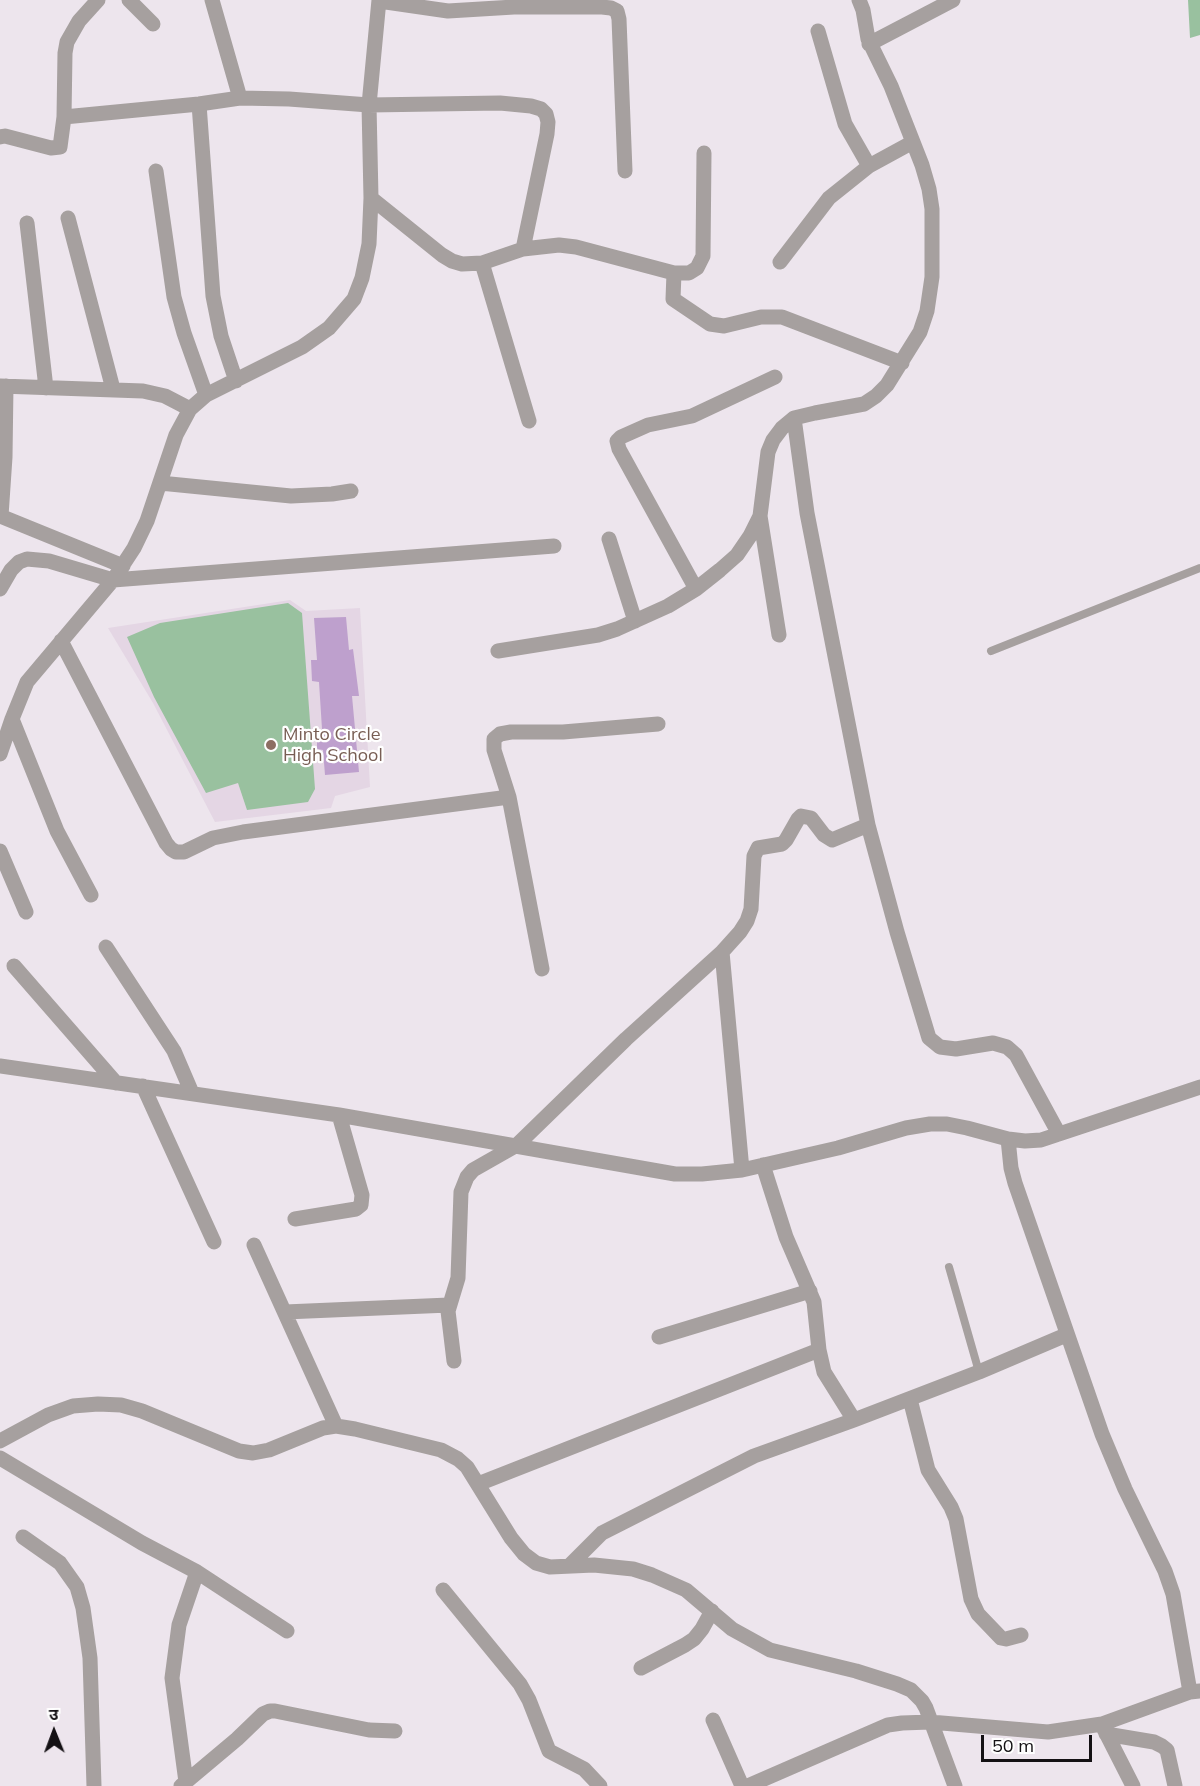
<!DOCTYPE html>
<meta charset="utf-8">
<style>
body{margin:0}
#map{position:relative;width:1200px;height:1786px;overflow:hidden;background:#ede5ed;font-family:Mulish,"Noto Sans Devanagari",sans-serif}
canvas{display:block}
.north{position:absolute;left:24px;top:1702px;width:60px;height:60px;-webkit-text-stroke:4px #fff;paint-order:stroke;rotate:359deg;font-size:16px;font-weight:700;line-height:24px;text-align:center;color:#141114}
.north::after{content:'';display:block;margin:auto;width:21px;height:27px;background:#141114;clip-path:polygon(50% 0,100% 100%,50% 72%,0 100%)}
.scale{position:absolute;left:981px;top:1735px;width:111px;height:27px;box-sizing:border-box;border:3px solid #141114;border-top:0;padding-left:8px;font-size:18px;line-height:21px;white-space:nowrap;color:#141114;-webkit-text-stroke:4px #fff;paint-order:stroke}
</style>
<div id="map">
<canvas width="1200" height="1786"></canvas>
<div class="north">उ</div>
<div class="scale">50 m</div>
</div>
<script>
const ctx = document.querySelector('canvas').getContext('2d');
ctx.lineJoin = 'round';
function fillPath(path, color) { ctx.fillStyle = color; ctx.fill(path, 'evenodd'); }
const toPath = rows => new Path2D(rows.map(r => 'M' + r).join(''));
function strokePath(path, color, width, dash) { ctx.strokeStyle = color; ctx.lineWidth = width; ctx.lineCap = dash ? 'butt' : 'round'; ctx.setLineDash(dash || []); ctx.stroke(path); }
function label(font, color, halo, rows, align = 'center') {
  ctx.font = font + ' Mulish,sans-serif'; ctx.lineWidth = 4.5; ctx.setLineDash([]); ctx.textBaseline = 'middle'; ctx.strokeStyle = halo; ctx.fillStyle = color; for (const [text, x, y, turn = 0] of rows) {
    ctx.save(); ctx.translate(x, y); ctx.rotate((+turn || 0) * Math.PI / 180); ctx.textAlign = isNaN(turn) ? turn : align; if (halo) ctx.strokeText(text, 0, 0); ctx.fillText(text, 0, 0); ctx.restore();
  }
}
fillPath(toPath([
 [290,600,306,611,360,608,370,787,335,796,331,808,215,822,153,703,108,628]
]), '#e4d6e4');
fillPath(toPath([
 [1188,0,1200,0,1200,35,1190,38],
 [288,603,302,613,315,789,308,802,247,810,238,783,206,793,154,697,127,637,160,623]
]), '#99c19f');
fillPath(toPath([
 [346,617,349,650,353,649,359,696,352,696,359,772,325,775,323,750,317,749,317,730,322,729,319,682,312,681,311,660,317,660,314,618]
]), '#bea0cd');
strokePath(toPath([
 [991,651,1200,568],
 [949,1267,979,1372]
]), '#a6a09f', 8);
strokePath(toPath([
 [129,0,153,24],
 [212,0,240,98],
 [859,0,863,10,868,39,891,86,922,165,929,189,932,209,932,277,927,311,920,332,887,385,876,396,864,404,815,413,794,418,807,513,868,825,897,932,929,1038,940,1047,956,1049,993,1043,1007,1047,1016,1055,1059,1134],
 [379,1,448,11,514,7,602,7,611,8,617,11,619,19,625,171],
 [818,31,845,124,869,166],
 [869,44,953,0],
 [199,104,213,296,221,336,236,381],
 [64,117,199,104,240,98,289,99,369,105,500,103,531,106,541,109,546,114,548,122,547,134,523,249],
 [0,137,5,136,51,148,60,147,64,117,65,53,67,42,79,21,98,0],
 [156,171,174,297,184,333,206,395],
 [371,198,442,255,452,261,462,264,482,263,523,249,559,245,576,247,674,273,689,273,697,268,703,256,704,153],
 [68,218,113,389],
 [27,223,46,388],
 [780,262,829,198,869,166,913,142],
 [482,263,529,421],
 [674,273,673,299,710,324,724,326,761,317,782,317,902,363],
 [0,386,143,391,165,396,190,409],
 [160,483,291,496,332,494,351,491],
 [0,516,123,566],
 [1,516,5,457,6,386],
 [760,516,779,635],
 [609,539,635,621],
 [0,589,11,570,19,562,27,559,49,561,113,580,554,546],
 [696,589,619,449,617,441,621,437,648,425,692,416,775,377],
 [61,641,166,843,171,849,176,852,184,852,213,838,243,832,509,797],
 [498,651,598,635,617,629,668,606,696,589,720,570,737,555,750,536,760,516,768,452,773,440,782,428,794,418],
 [12,719,57,831,91,895],
 [0,754,12,719,27,682,113,580,134,548,147,521,176,435,190,409,206,395,302,347,329,328,354,299,362,278,369,244,371,198,369,105,379,0],
 [0,851,26,912],
 [106,947,174,1051,192,1093],
 [722,952,742,1170],
 [14,966,116,1083],
 [542,969,509,797,494,750,494,739,500,734,511,732,563,732,658,724],
 [0,1066,339,1115,675,1174,702,1174,742,1170,838,1148,906,1128,930,1124,947,1124,967,1128,1008,1139,1025,1141,1041,1140,1200,1087],
 [143,1086,214,1242],
 [1008,1139,1011,1168,1015,1183,1102,1434,1125,1489,1165,1571,1173,1594,1190,1692],
 [763,1165,786,1237,814,1302,819,1350,824,1372,854,1420],
 [295,1219,356,1209,361,1205,362,1195,339,1115],
 [254,1245,336,1426],
 [285,1312,449,1305],
 [659,1337,810,1291],
 [454,1361,448,1311,458,1278,461,1192,467,1177,473,1170,517,1145,626,1039,722,952,740,932,747,921,751,909,754,856,758,848,782,844,786,840,798,819,801,816,811,818,824,835,832,840,868,825],
 [910,1399,928,1470,951,1507,956,1519,971,1599,978,1614,1001,1638,1006,1639,1021,1635],
 [0,1441,48,1415,73,1406,98,1404,121,1405,142,1411,239,1451,253,1453,269,1450,323,1428,336,1426,355,1429,441,1450,458,1459,467,1467,511,1538,524,1554,536,1563,550,1567,594,1565,633,1569,652,1575,686,1590,732,1629,770,1650,856,1671,897,1684,911,1690,922,1701,926,1708,955,1786],
 [0,1458,142,1543,197,1572,287,1631],
 [478,1484,819,1350],
 [23,1537,60,1563,77,1587,83,1608,90,1658,94,1786],
 [570,1565,602,1533,754,1456,854,1420,979,1372,1066,1335],
 [443,1590,520,1684,529,1700,549,1751,584,1769,600,1786],
 [641,1668,685,1645,694,1639,702,1629,712,1611],
 [713,1720,742,1786],
 [1104,1729,1133,1786],
 [1106,1734,1154,1742,1162,1746,1167,1750,1175,1786],
 [186,1782,172,1678,179,1625,197,1572],
 [181,1786,237,1739,263,1714,270,1711,275,1711,369,1730,395,1731],
 [748,1786,888,1725,902,1723,930,1722,1048,1732,1102,1724,1190,1692,1200,1691]
]), '#a6a09f', 15);
for (const [x, y, r, color] of [
 [271,745,6,"#8d6e63"]
]) { const dot = new Path2D(); dot.arc(x, y, r, 0, 2 * Math.PI); ctx.fillStyle = color; ctx.fill(dot); strokePath(dot, '#fff', 2); }
label('18px', '#785e54', '#fff', [
 ["Minto Circle",283,735],
 ["High School",283,756]
], 'left');
</script>
